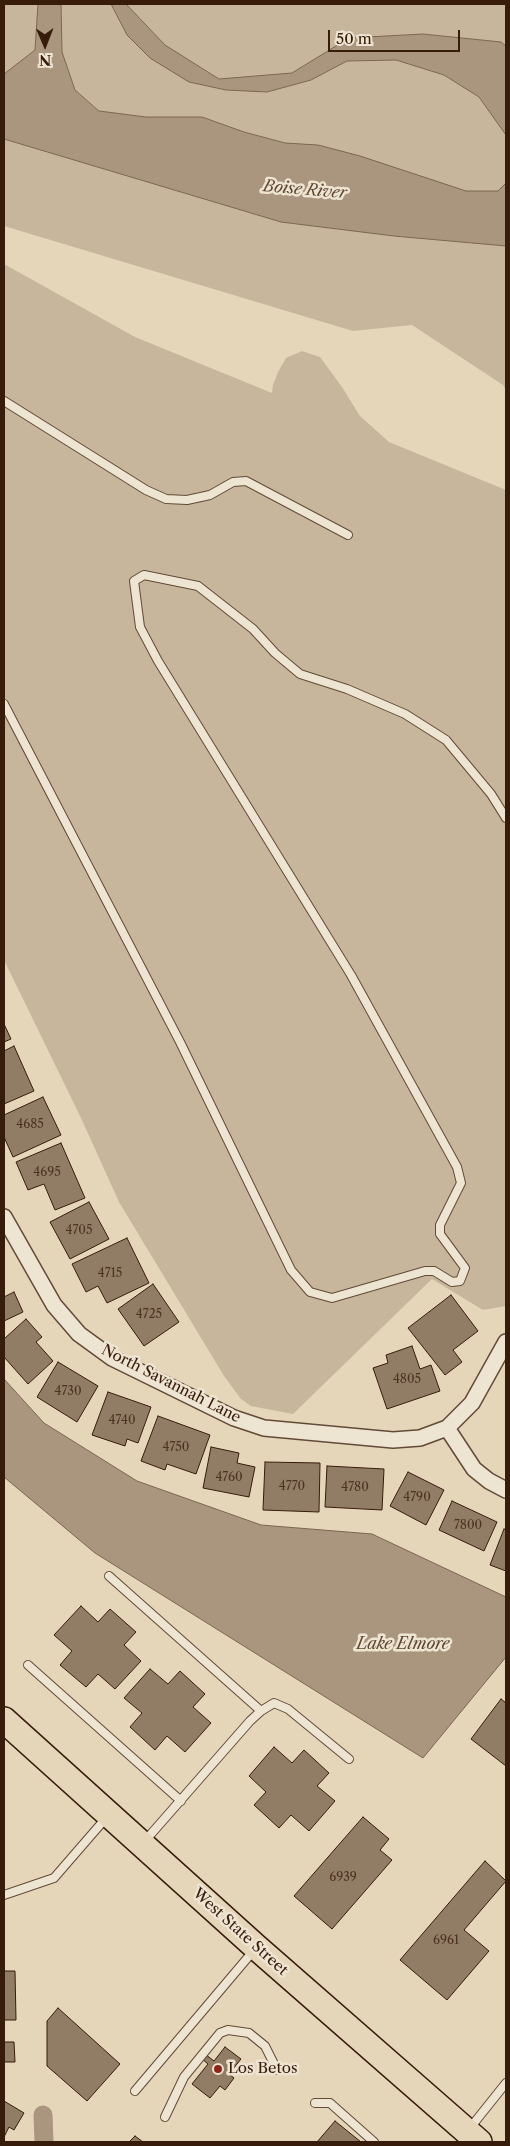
<!DOCTYPE html>
<style>
body{margin:0}
#map{position:relative;width:510px;height:2146px;overflow:hidden;background:#e5d6ba;font-family:"Libre Caslon Text",serif}
canvas{display:block}
.frame{position:absolute;inset:0;border:5px solid #371b0b;pointer-events:none}
.north{position:absolute;left:20px;top:20px;width:50px;height:50px;-webkit-text-stroke:4px #eee4d2;paint-order:stroke;rotate:179deg;font-size:14px;font-weight:700;line-height:20px;text-align:center;color:#371b0b}
.north::after{content:'';display:block;margin:auto;width:18px;height:22px;background:#371b0b;clip-path:polygon(50% 0,100% 100%,50% 72%,0 100%)}
.scale{position:absolute;left:328px;top:30px;width:132px;height:22px;box-sizing:border-box;border:2px solid #371b0b;border-top:0;padding-left:6px;font-size:15px;line-height:18px;white-space:nowrap;color:#371b0b;-webkit-text-stroke:4px #eee4d2;paint-order:stroke}
</style>
<div id="map">
<canvas width="510" height="2146"></canvas>
<div class="frame"></div>
<div class="north">N</div>
<div class="scale">50 m</div>
</div>
<script>
const ctx = document.querySelector('canvas').getContext('2d');
ctx.lineJoin = 'round';
function fillPath(path, color) { ctx.fillStyle = color; ctx.fill(path, 'evenodd'); }
const toPath = rows => new Path2D(rows.map(r => 'M' + r).join(''));
function strokePath(path, color, width, dash) { ctx.strokeStyle = color; ctx.lineWidth = width; ctx.lineCap = dash ? 'butt' : 'round'; ctx.setLineDash(dash || []); ctx.stroke(path); }
function label(font, color, halo, rows, align = 'center') {
  ctx.font = font + ' "Libre Caslon Text",serif'; ctx.lineWidth = 5; ctx.setLineDash([]); ctx.textBaseline = 'middle'; ctx.strokeStyle = halo; ctx.fillStyle = color; for (const [text, x, y, turn = 0] of rows) {
    ctx.save(); ctx.translate(x, y); ctx.rotate((+turn || 0) * Math.PI / 180); ctx.textAlign = isNaN(turn) ? turn : align; if (halo) ctx.strokeText(text, 0, 0); ctx.fillText(text, 0, 0); ctx.restore();
  }
}
fillPath(toPath([
 [4,4,38,4,35,50,4,74],
 [61,4,111,4,127,35,189,82,226,90,267,92,311,80,347,61,396,60,444,75,479,97,505,131,506,183,498,191,466,192,318,145,285,143,244,132,202,117,146,117,100,111,75,90,62,52],
 [126,4,506,4,506,46,501,42,423,34,349,38,292,73,219,79,165,45],
 [4,139,281,222,394,236,506,246,506,390,503,385,412,325,353,331,4,226],
 [4,264,135,337,272,393,273,385,278,372,286,358,302,351,320,357,342,387,360,416,389,442,506,490,506,1306,483,1310,432,1279,293,1414,251,1406,241,1399,224,1376,119,1202,81,1118,4,960]
]), '#c7b69c');
const water = toPath([
 [38,4,61,4,62,52,75,90,99,111,146,117,202,117,244,132,285,143,318,145,360,156,466,191,498,191,506,183,506,246,394,236,281,222,4,139,4,74,35,50,38,4],
 [111,4,126,4,165,45,219,79,292,73,349,38,423,34,501,42,506,46,506,135,479,97,444,75,396,60,347,61,311,80,267,92,226,90,189,82,150,58,127,35,111,4],
 [4,1379,44,1423,137,1481,261,1525,372,1534,506,1597,506,1657,423,1758,95,1553,4,1477,4,1379]
]);
fillPath(water, '#aa967e');
strokePath(water, '#7c6550', 1);
strokePath(toPath([
 [43,2115,44,2142]
]), '#aa967e', 19);
const building = toPath([
 [4,1024,11,1039,4,1042,4,1024],
 [14,1046,34,1091,4,1104,4,1051,14,1046],
 [43,1097,61,1135,13,1157,4,1137,4,1115,43,1097],
 [61,1143,85,1198,55,1210,44,1184,28,1190,16,1162,61,1143],
 [89,1202,109,1239,70,1259,50,1222,89,1202],
 [127,1238,149,1283,107,1303,98,1286,86,1292,72,1264,127,1238],
 [153,1284,179,1322,144,1346,118,1309,153,1284],
 [14,1292,23,1312,4,1321,4,1297,14,1292],
 [451,1295,478,1331,453,1350,462,1362,445,1375,408,1328,451,1295],
 [26,1319,42,1337,36,1342,53,1361,28,1384,4,1357,4,1339,26,1319],
 [412,1346,420,1369,431,1365,440,1391,387,1409,373,1368,388,1363,386,1355,412,1346],
 [58,1362,98,1386,77,1422,37,1397,58,1362],
 [108,1392,151,1407,138,1443,127,1439,125,1446,92,1435,108,1392],
 [158,1416,210,1435,196,1474,167,1464,165,1470,141,1461,158,1416],
 [211,1447,239,1453,237,1463,255,1467,249,1497,203,1488,211,1447],
 [265,1462,320,1463,319,1512,263,1510,265,1462],
 [327,1466,384,1469,382,1510,325,1507,327,1466],
 [408,1472,444,1490,426,1525,390,1506,408,1472],
 [452,1501,497,1522,484,1551,439,1530,452,1501],
 [504,1529,506,1530,506,1571,490,1565,504,1529],
 [81,1606,98,1622,110,1609,136,1632,124,1645,141,1661,115,1689,98,1674,86,1687,60,1665,72,1651,54,1635,81,1606],
 [150,1669,168,1684,180,1671,205,1694,193,1707,211,1723,185,1752,167,1736,155,1750,130,1727,142,1713,124,1698,150,1669],
 [501,1699,506,1703,506,1766,471,1739,501,1699],
 [274,1747,292,1763,304,1750,329,1773,317,1786,335,1801,309,1831,291,1815,279,1828,254,1805,266,1792,249,1776,274,1747],
 [363,1817,389,1839,380,1850,392,1860,332,1929,294,1896,363,1817],
 [485,1861,506,1881,464,1930,489,1951,447,2000,400,1960,485,1861],
 [4,1971,15,1971,16,2020,4,2020,4,1971],
 [58,2008,120,2064,87,2101,47,2066,47,2021,58,2008],
 [4,2042,14,2042,15,2062,4,2062,4,2042],
 [225,2047,241,2059,229,2074,234,2078,225,2090,220,2086,210,2098,192,2084,208,2064,201,2058,205,2054,214,2061,225,2047],
 [4,2101,24,2113,14,2130,9,2127,4,2137,4,2101],
 [335,2121,361,2142,317,2142,335,2121],
 [135,2136,143,2142,129,2142,135,2136]
]);
fillPath(building, '#917c66');
strokePath(building, '#371b0b', 1);
const service = toPath([
 [4,401,146,490,166,499,187,500,210,495,233,482,246,481,348,535],
 [4,704,180,1042,291,1270,310,1292,332,1298,425,1271,434,1271,452,1282,460,1281,465,1268,440,1234,440,1225,461,1183,457,1167,351,975,158,661,140,627,134,581,144,575,198,586,253,629,275,653,300,674,347,689,405,714,446,740,491,794,506,818],
 [109,1576,261,1711],
 [28,1665,181,1801],
 [144,1842,250,1721,261,1711,274,1703,288,1709,349,1759],
 [4,1895,54,1878,106,1818],
 [135,2091,255,1949],
 [315,2103,330,2103,374,2142],
 [165,2117,184,2077,220,2033,228,2030,249,2033,265,2046,277,2070],
 [470,2128,506,2083]
]);
const minor = toPath([
 [4,1217,54,1305,79,1334,112,1358,234,1418,264,1428,393,1440,420,1438,447,1428,472,1403,506,1342],
 [447,1428,474,1469,489,1481,506,1490]
]);
const primary = toPath([
 [4,1720,256,1947,479,2142]
]);
strokePath(service, '#624a37', 10);
strokePath(minor, '#624a37', 18);
strokePath(primary, '#371b0b', 28);
strokePath(service, '#eee4d2', 8);
strokePath(minor, '#eee4d2', 15);
strokePath(primary, '#e5d6ba', 25);
for (const [x, y, r, color] of [
 [218,2069,5,"#8f2418"]
]) { const dot = new Path2D(); dot.arc(x, y, r, 0, 2 * Math.PI); ctx.fillStyle = color; ctx.fill(dot); strokePath(dot, '#eee4d2', 2); }
label('12px', '#4e3322', null, [
 ["4685",30,1125],
 ["4695",47,1173],
 ["4705",79,1231],
 ["4715",110,1274],
 ["4725",149,1315],
 ["4805",407,1380],
 ["4730",68,1392],
 ["4740",122,1421],
 ["4750",176,1448],
 ["4760",229,1478],
 ["4770",292,1487],
 ["4780",355,1488],
 ["4790",417,1498],
 ["7800",468,1526],
 ["6939",343,1878],
 ["6961",446,1941]
]);
label('15px', '#371b0b', '#eee4d2', [
 ["North Savannah Lane",171,1384,27],
 ["West State Street",240,1932,42]
]);
label('15px', '#371b0b', '#eee4d2', [
 ["Los Betos",228,2069]
], 'left');
label('italic 16px', '#5f4633', '#eee4d2', [
 ["Boise River",305,190,5],
 ["Lake Elmore",403,1644]
]);
</script>
